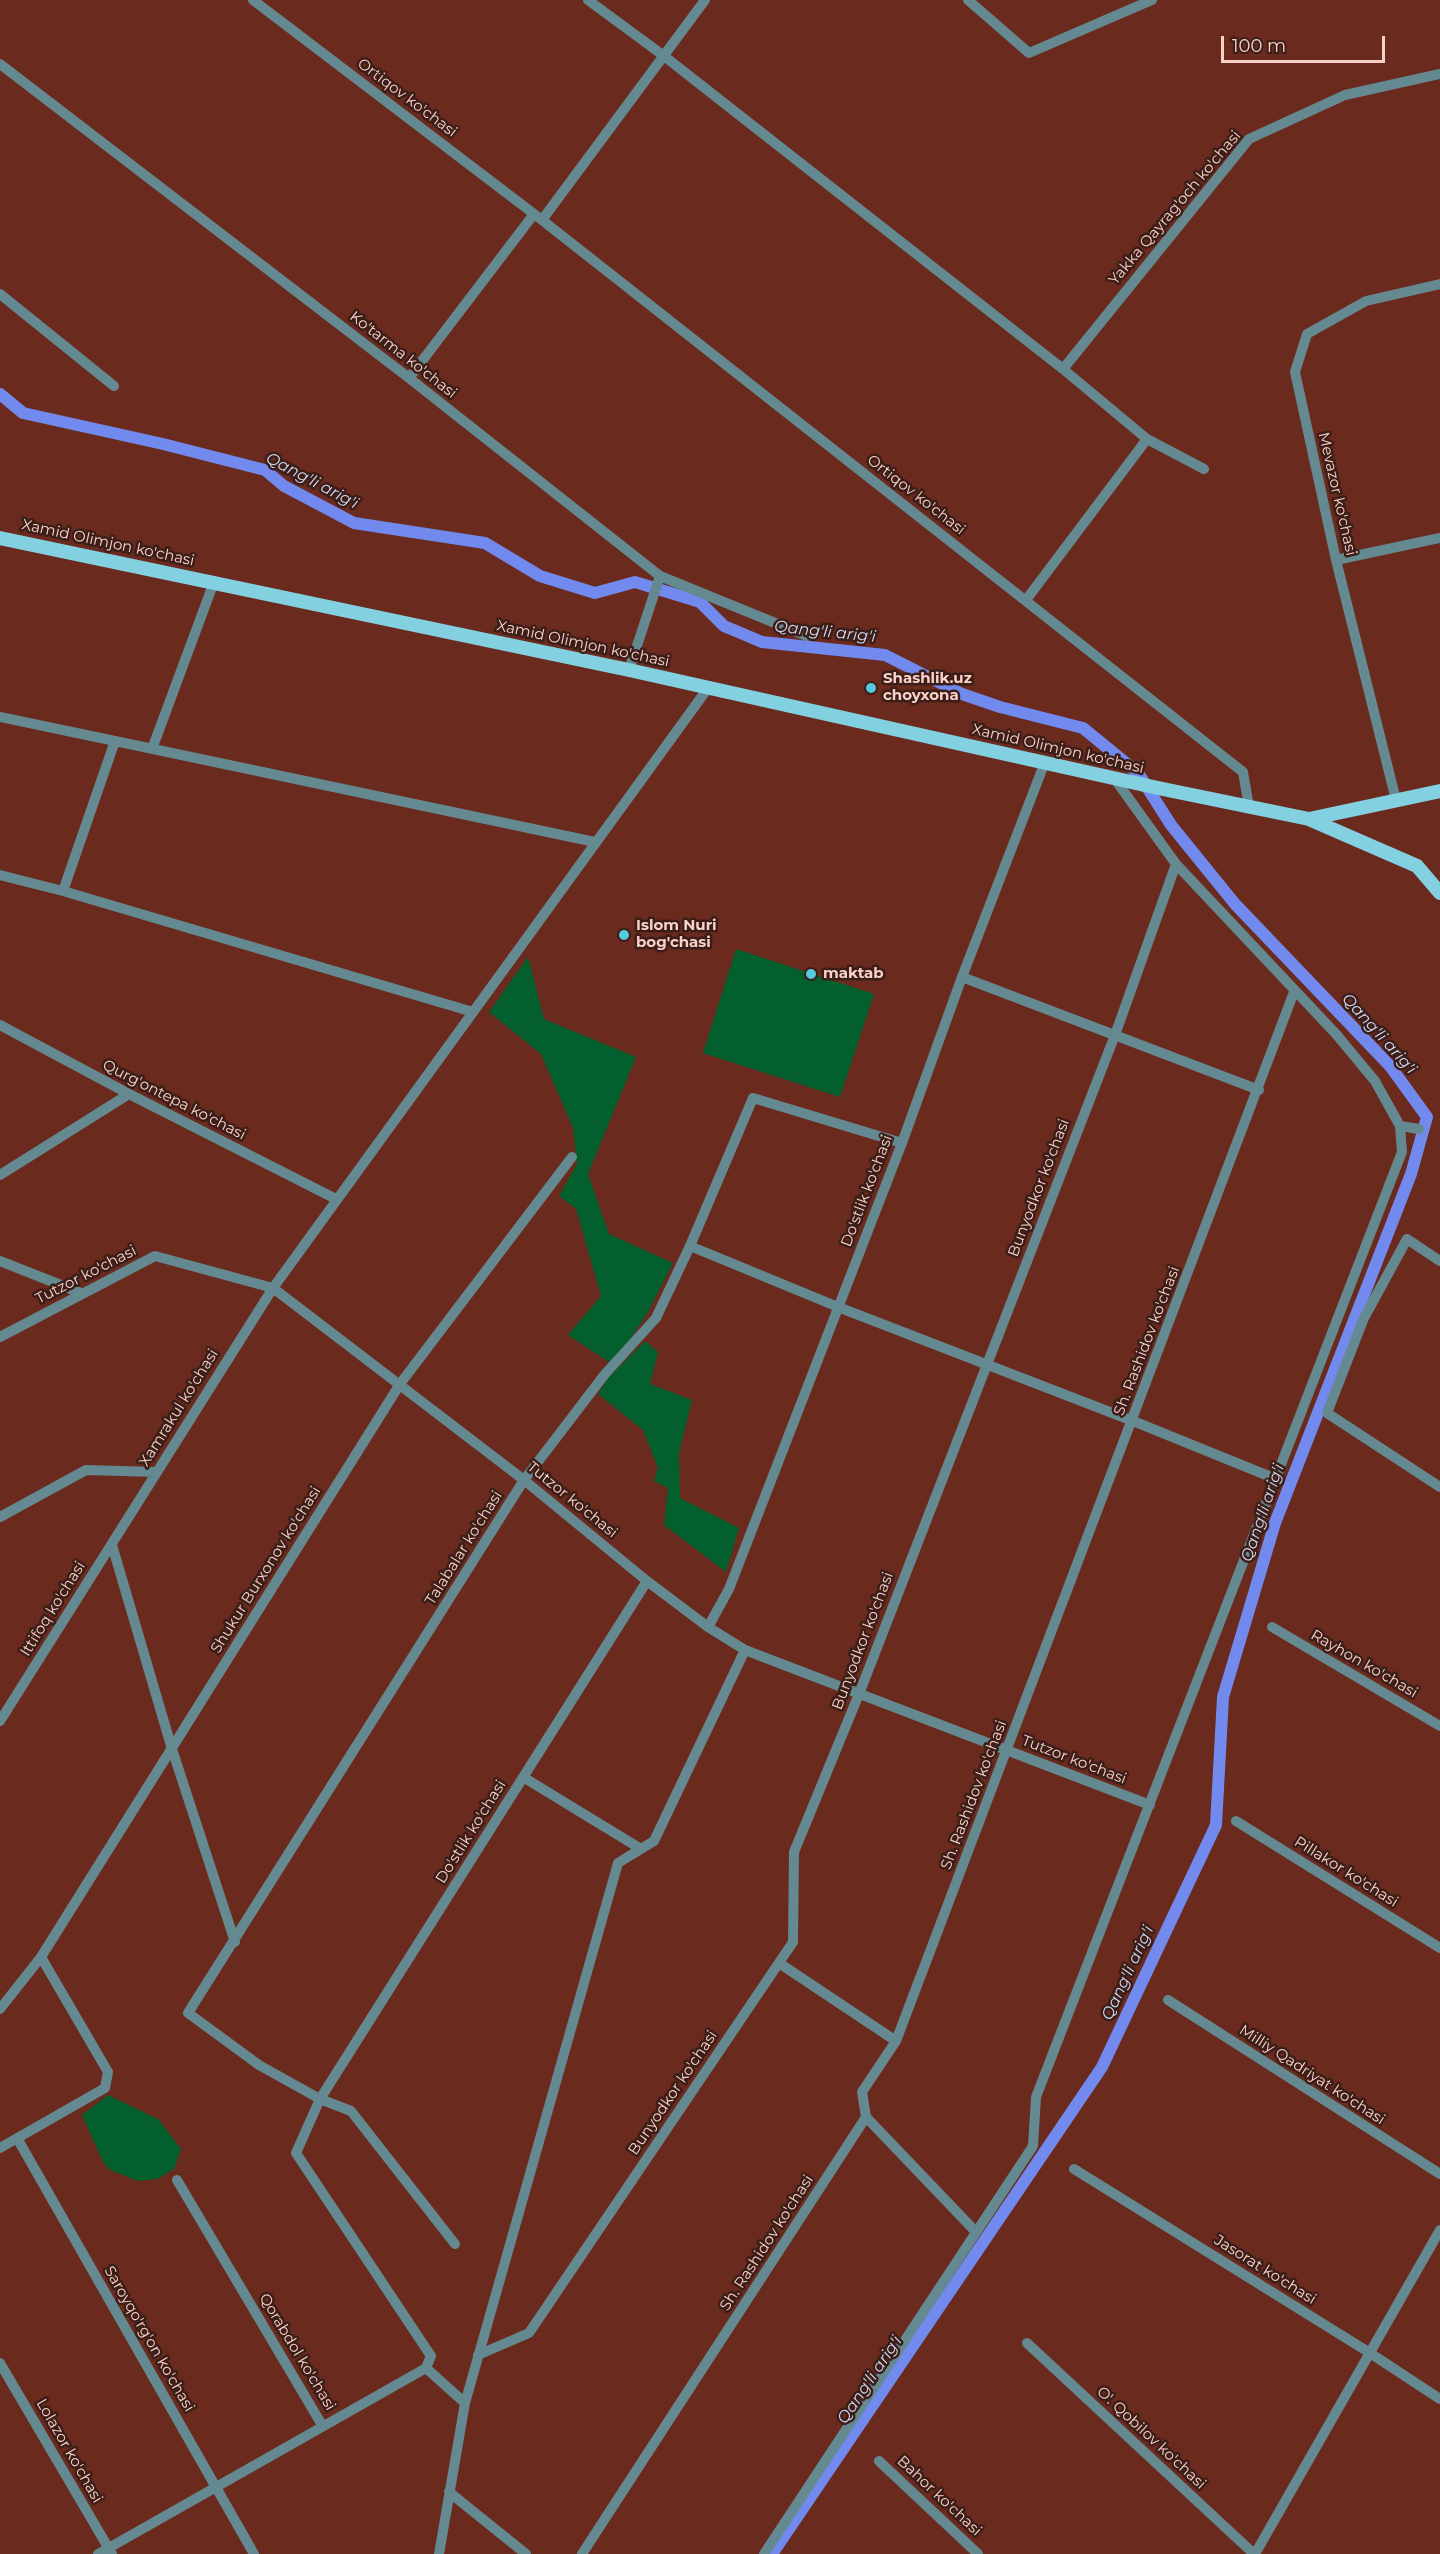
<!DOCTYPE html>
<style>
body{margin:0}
#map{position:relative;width:1440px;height:2554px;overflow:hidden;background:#6a2a1e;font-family:Montserrat,sans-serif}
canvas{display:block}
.scale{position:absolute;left:1221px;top:36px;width:164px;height:27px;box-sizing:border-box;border:3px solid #fad1c9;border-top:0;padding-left:8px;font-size:18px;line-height:21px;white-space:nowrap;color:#fad1c9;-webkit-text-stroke:4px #3b1e18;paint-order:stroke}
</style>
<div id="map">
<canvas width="1440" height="2554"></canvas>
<div class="scale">100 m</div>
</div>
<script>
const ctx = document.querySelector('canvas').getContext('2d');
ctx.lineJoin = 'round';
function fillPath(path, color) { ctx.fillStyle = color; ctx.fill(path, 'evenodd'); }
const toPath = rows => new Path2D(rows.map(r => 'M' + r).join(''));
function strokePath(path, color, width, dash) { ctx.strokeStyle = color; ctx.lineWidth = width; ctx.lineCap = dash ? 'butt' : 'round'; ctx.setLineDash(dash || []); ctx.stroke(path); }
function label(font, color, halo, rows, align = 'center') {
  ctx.font = font + ' Montserrat,sans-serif'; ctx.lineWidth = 5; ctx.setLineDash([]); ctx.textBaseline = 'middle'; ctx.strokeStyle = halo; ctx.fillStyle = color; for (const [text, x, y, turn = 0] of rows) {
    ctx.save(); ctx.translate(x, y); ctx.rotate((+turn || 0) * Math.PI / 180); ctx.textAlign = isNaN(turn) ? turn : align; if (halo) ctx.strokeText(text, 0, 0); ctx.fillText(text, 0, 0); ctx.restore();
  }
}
fillPath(toPath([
 [736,949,874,994,840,1097,703,1053],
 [528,957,544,1019,636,1057,588,1174,609,1234,673,1263,648,1312,629,1341,609,1362,568,1335,601,1296,576,1209,559,1196,577,1164,573,1128,541,1054,489,1012],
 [645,1341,658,1352,650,1384,692,1400,679,1453,680,1498,739,1528,726,1572,664,1525,668,1488,654,1481,658,1468,643,1430,598,1394,608,1378],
 [108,2095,158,2119,181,2149,174,2169,157,2179,138,2181,110,2170,103,2162,82,2115]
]), '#03602e');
strokePath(toPath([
 [0,394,23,413,163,444,265,470,284,486,354,523,485,543,540,576,595,593,635,582,700,602,724,626,762,642,885,655,962,694,1000,707,1083,728,1138,773,1171,825,1235,904,1390,1066,1427,1117,1411,1174,1275,1523,1223,1697,1216,1825,1102,2067,772,2554]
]), '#7289ee', 12);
strokePath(toPath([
 [253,0,542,220,1243,772,1249,807],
 [588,0,664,56,1063,369,1147,439,1204,469],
 [968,0,1029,53,1152,0],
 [0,64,409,378,660,576,807,636],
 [542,220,705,0],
 [0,294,114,386],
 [1063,369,1249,139,1345,95,1440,74],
 [409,378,534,214],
 [1336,560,1440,538],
 [1026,600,1147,439],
 [629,670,660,576],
 [0,717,115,741,63,891,473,1012],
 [115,741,595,842],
 [152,749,214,582],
 [1114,778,1176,864,1336,1034,1375,1081,1400,1126,1419,1129],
 [1396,800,1336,560,1295,372,1307,334,1366,301,1440,284],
 [0,875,63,891],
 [962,977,1259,1090],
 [0,1025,129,1094,336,1199],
 [0,1175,129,1094],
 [690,1246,838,1307,1133,1421,1276,1479],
 [0,1261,81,1293],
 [1440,1261,1407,1239,1364,1318,1327,1413,1440,1487],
 [0,1337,155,1256,273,1288,524,1480,647,1581,708,1627,745,1650,1150,1805],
 [0,1517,86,1470,156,1472],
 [112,1545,172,1749,235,1942],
 [708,1627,729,1589,902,1143,962,977,1045,762],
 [1272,1627,1440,1726],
 [0,1721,273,1288,708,688],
 [523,1777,641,1849],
 [1236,1821,1440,1948],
 [779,1963,896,2041],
 [1168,2000,1440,2174],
 [0,2009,41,1957,400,1384,572,1157],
 [866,2117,975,2231],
 [17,2138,254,2554],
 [0,2148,105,2088,108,2072,41,1957],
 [1074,2169,1370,2353,1440,2399],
 [177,2180,322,2425],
 [455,2244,351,2111,320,2099,259,2065,188,2013,524,1480,605,1374,656,1318,690,1246,753,1098,902,1143],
 [1027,2343,1254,2554],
 [478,2355,529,2333,793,1942,794,1852,859,1694,1115,1035,1176,864],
 [0,2363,112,2554],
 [426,2368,431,2356,296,2153,320,2099,647,1581],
 [879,2461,978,2554],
 [449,2492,526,2554],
 [98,2554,426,2368,465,2403],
 [439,2554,465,2403,618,1863,654,1841,745,1650],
 [582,2554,866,2117,862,2092,896,2041,1294,992],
 [764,2554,1033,2146,1036,2097,1402,1152,1400,1126],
 [1255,2554,1440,2230]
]), '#648991', 10);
strokePath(toPath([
 [0,538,629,670,1158,788,1309,819,1440,791],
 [1309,819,1417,866,1440,893]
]), '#82d0e0', 14);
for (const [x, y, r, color] of [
 [871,688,6,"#55cadf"],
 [624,935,6,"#55cadf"],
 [811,974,6,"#55cadf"]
]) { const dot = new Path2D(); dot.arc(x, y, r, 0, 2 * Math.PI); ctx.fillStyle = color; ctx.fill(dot); strokePath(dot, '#3b1e18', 2); }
label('15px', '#fad1c9', '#3b1e18', [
 ["Ortiqov ko'chasi",407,98,37],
 ["Yakka Qayrag'och ko'chasi",1175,208,-50],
 ["Ko'tarma ko'chasi",403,355,38],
 ["Mevazor ko'chasi",1337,494,77],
 ["Ortiqov ko'chasi",916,495,38],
 ["Xamid Olimjon ko'chasi",108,543,12],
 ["Xamid Olimjon ko'chasi",583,644,12],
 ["Xamid Olimjon ko'chasi",1058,749,13],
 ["Qurg'ontepa ko'chasi",174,1100,27],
 ["Bunyodkor ko'chasi",1039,1188,-69],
 ["Do'stlik ko'chasi",867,1191,-69],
 ["Tutzor ko'chasi",86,1275,-27],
 ["Sh. Rashidov ko'chasi",1147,1341,-69],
 ["Xamrakul ko'chasi",179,1408,-58],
 ["Tutzor ko'chasi",572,1500,39],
 ["Talabalar ko'chasi",464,1548,-58],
 ["Shukur Burxonov ko'chasi",266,1570,-58],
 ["Ittifoq ko'chasi",53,1609,-58],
 ["Bunyodkor ko'chasi",863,1641,-69],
 ["Rayhon ko'chasi",1364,1664,30],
 ["Tutzor ko'chasi",1074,1760,21],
 ["Sh. Rashidov ko'chasi",974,1795,-69],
 ["Do'stlik ko'chasi",471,1832,-58],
 ["Pillakor ko'chasi",1346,1872,32],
 ["Milliy Qadriyat ko'chasi",1312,2075,33],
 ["Bunyodkor ko'chasi",673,2093,-56],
 ["Sh. Rashidov ko'chasi",767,2243,-57],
 ["Jasorat ko'chasi",1265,2270,32],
 ["Saroyqo'rg'on ko'chasi",149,2339,60],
 ["Qorabdol ko'chasi",297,2352,59],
 ["O'. Qobilov ko'chasi",1151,2438,43],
 ["Lolazor ko'chasi",69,2451,60],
 ["Bahor ko'chasi",939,2496,43]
]);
label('bold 15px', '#fad1c9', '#3b1e18', [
 ["Shashlik.uz",883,679],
 ["choyxona",883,696],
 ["Islom Nuri",636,926],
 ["bog'chasi",636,943],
 ["maktab",823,974]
], 'left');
label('italic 16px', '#d1d9f2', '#3b1e18', [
 ["Qang'li arig'i",312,481,28],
 ["Qang'li arig'i",825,632,6],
 ["Qang'li arig'i",1379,1034,48],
 ["Qang'li arig'i",1263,1513,-71],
 ["Qang'li arig'i",1128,1973,-65],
 ["Qang'li arig'i",870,2380,-56]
]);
</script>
